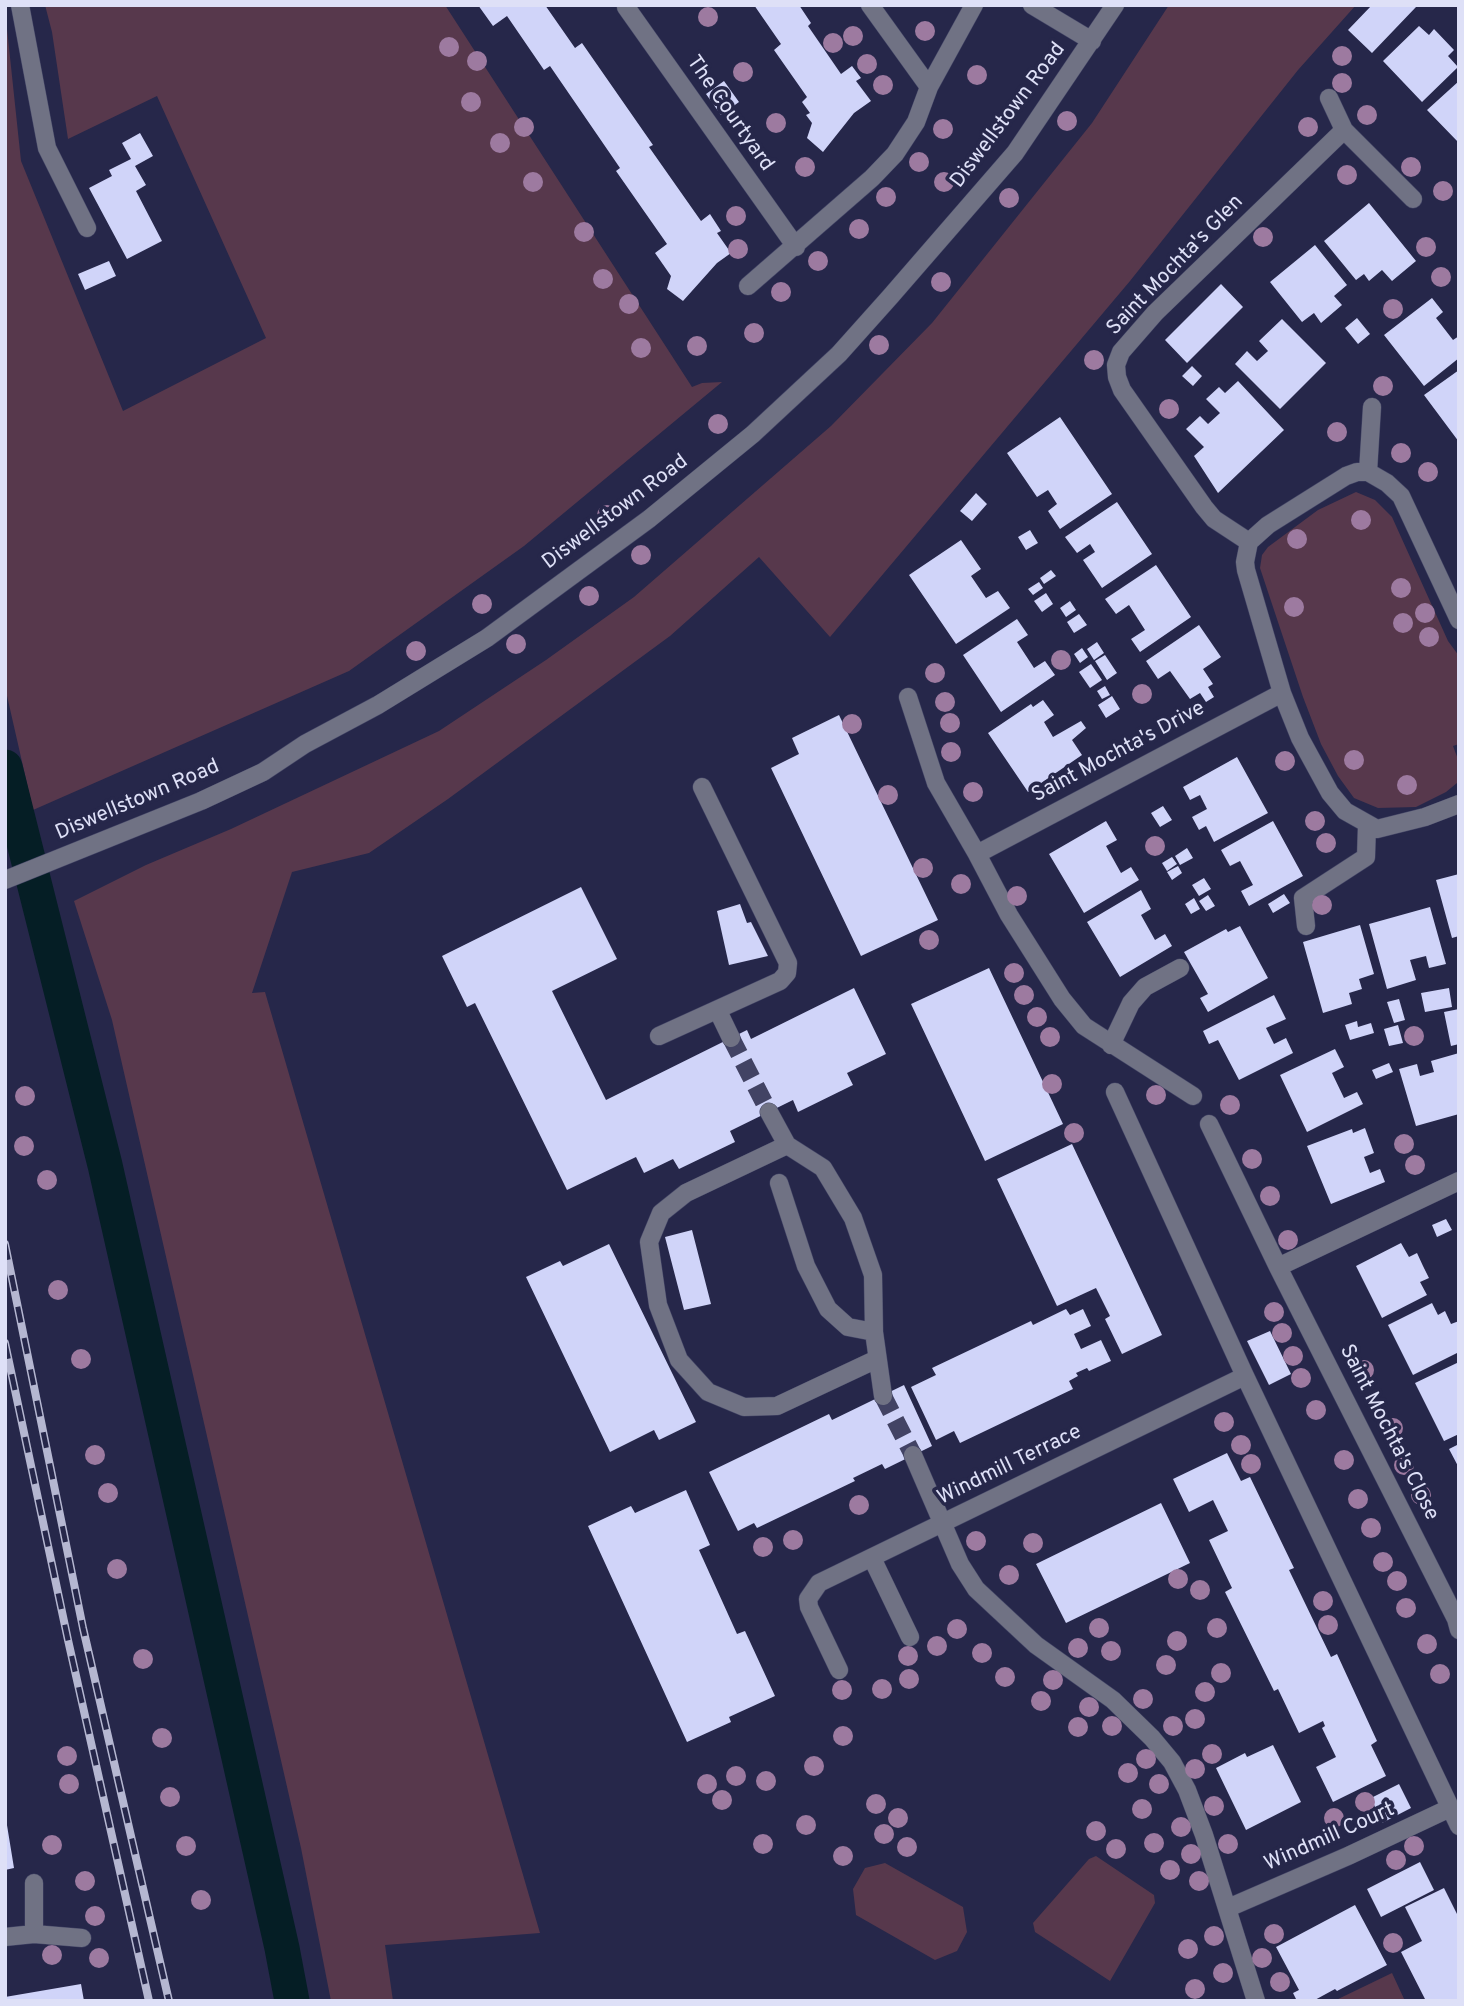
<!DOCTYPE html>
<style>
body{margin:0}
#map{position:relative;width:1464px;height:2006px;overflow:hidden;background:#26274a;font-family:Overpass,sans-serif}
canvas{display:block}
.frame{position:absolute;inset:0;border:7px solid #dee0f7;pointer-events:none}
</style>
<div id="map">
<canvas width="1464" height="2006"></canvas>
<div class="frame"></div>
</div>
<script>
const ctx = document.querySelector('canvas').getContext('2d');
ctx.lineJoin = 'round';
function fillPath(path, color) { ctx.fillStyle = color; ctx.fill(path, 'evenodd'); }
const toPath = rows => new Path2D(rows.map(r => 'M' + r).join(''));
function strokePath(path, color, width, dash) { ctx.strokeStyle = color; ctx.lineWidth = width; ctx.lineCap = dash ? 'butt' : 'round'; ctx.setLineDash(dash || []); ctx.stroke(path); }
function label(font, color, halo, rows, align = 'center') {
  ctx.font = font + ' Overpass,sans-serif'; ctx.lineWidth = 7; ctx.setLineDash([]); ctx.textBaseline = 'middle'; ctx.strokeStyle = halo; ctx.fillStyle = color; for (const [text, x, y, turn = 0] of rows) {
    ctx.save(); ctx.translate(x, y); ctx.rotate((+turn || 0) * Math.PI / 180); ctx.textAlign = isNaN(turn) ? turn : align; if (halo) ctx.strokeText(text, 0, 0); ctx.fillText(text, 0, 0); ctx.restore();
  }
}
fillPath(toPath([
 [45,5,445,5,692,387,702,383,722,382,524,546,349,671,33,810,5,687,5,10,21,161,123,411,266,338,157,96,68,139,52,32],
 [1169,5,1356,5,1298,70,1130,281,830,637,759,557,670,636,448,799,369,853,292,872,252,993,265,992,540,1933,385,1945,393,2001,331,2001,301,1848,112,1020,74,901,146,865,231,829,439,731,546,660,634,597,831,426,932,323,1092,123],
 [1356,492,1375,500,1392,517,1448,641,1459,656,1459,744,1453,746,1459,762,1457,783,1446,792,1416,807,1378,808,1354,798,1338,776,1321,744,1303,697,1260,568,1262,555,1268,547,1318,510],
 [1096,1856,1154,1895,1155,1903,1110,1981,1035,1932,1033,1923,1089,1859],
 [885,1863,963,1907,967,1932,957,1951,935,1960,856,1915,853,1889,865,1868],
 [1392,1973,1405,2001,1334,2001]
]), '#57384c');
strokePath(toPath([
 [5,767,105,1165,282,1948,292,2001]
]), '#051e25', 35);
fillPath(toPath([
 [478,5,545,5,575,48,582,43,653,145,649,147,701,221,710,214,721,231,717,233,731,253,717,263,683,301,667,289,671,276,655,253,667,244,616,171,620,168,550,66,544,70,507,16,493,26],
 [754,5,799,5,811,23,808,26,841,74,852,66,861,78,856,81,871,101,854,113,823,152,807,138,812,123,806,115,810,113,802,102,807,97,774,50,781,44],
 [1372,5,1416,7,1372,53,1348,30],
 [1419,26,1429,35,1434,29,1454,50,1448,56,1458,67,1422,102,1383,61],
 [724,81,739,102,721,115,706,94],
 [1459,81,1459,143,1427,110],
 [140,133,153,156,135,166,146,185,136,191,162,241,127,259,89,188,112,176,109,170,131,159,122,143],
 [1369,203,1416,261,1392,281,1382,270,1369,281,1364,274,1356,280,1324,241],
 [1315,245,1347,285,1334,296,1342,305,1321,323,1314,313,1302,322,1270,282],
 [109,261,116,276,85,290,78,274],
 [1221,284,1243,307,1187,363,1165,340],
 [1432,298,1443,312,1436,318,1453,340,1459,336,1459,358,1424,386,1384,335],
 [1357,318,1370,334,1358,344,1345,328],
 [1282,319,1326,363,1280,409,1235,364,1247,351,1257,361,1268,351,1259,341],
 [1192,366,1202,376,1193,386,1182,376],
 [1459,370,1459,442,1424,395],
 [1238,381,1284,430,1218,493,1194,456,1204,447,1186,429,1200,416,1208,424,1220,413,1206,399,1219,387,1225,393],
 [1060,417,1112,494,1060,529,1048,511,1057,504,1048,490,1037,497,1007,453],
 [976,493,987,504,972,521,960,511],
 [1117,502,1152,554,1102,588,1083,560,1095,552,1090,544,1077,553,1065,537],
 [1030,530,1038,543,1026,550,1018,537],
 [961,540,981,569,971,576,986,598,998,591,1010,608,956,644,909,575],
 [1156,565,1191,617,1140,652,1131,639,1145,630,1129,605,1116,614,1105,599],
 [1051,570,1056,576,1044,584,1040,578],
 [1039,582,1043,588,1033,595,1028,589],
 [1046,593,1053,604,1042,612,1034,601],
 [1070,601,1076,610,1066,617,1060,608],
 [1079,614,1087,625,1074,633,1067,622],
 [1017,619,1028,635,1017,642,1034,668,1045,661,1055,675,1001,712,963,655],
 [1199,625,1221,657,1203,669,1213,684,1208,687,1214,697,1206,702,1200,693,1190,699,1170,671,1158,679,1146,661],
 [1097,642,1104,653,1094,660,1087,649],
 [1082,648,1088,657,1080,663,1074,654],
 [1105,655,1117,673,1107,680,1095,661],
 [1091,664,1102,680,1090,688,1079,672],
 [1105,686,1110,695,1102,699,1097,691],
 [1112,696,1120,709,1106,718,1098,705],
 [1043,700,1054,715,1044,722,1053,737,1081,721,1086,728,1072,740,1082,755,1028,792,988,733,1031,704,1033,707],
 [839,715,938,920,861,956,771,768,799,754,792,738],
 [1237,757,1268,813,1214,842,1206,826,1199,830,1192,817,1207,809,1200,795,1190,800,1183,787],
 [1163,806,1172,820,1160,827,1151,813],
 [1106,821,1117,840,1106,846,1121,873,1131,867,1139,880,1084,913,1049,854],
 [1273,821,1303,876,1249,906,1241,891,1253,885,1240,861,1230,866,1221,850],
 [1187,848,1193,858,1180,865,1175,856],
 [1172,857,1177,864,1167,871,1162,863],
 [1178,866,1182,873,1172,880,1167,872],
 [1459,874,1459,936,1452,938,1436,880],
 [1204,878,1211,889,1199,896,1192,885],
 [581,887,617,959,552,991,606,1100,747,1030,751,1039,854,988,886,1054,847,1073,853,1085,798,1112,793,1100,730,1131,735,1142,679,1169,673,1159,644,1173,636,1157,567,1190,475,1003,467,1007,442,956],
 [1141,890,1151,909,1141,915,1155,940,1165,934,1172,946,1120,977,1087,922],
 [1284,894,1290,903,1273,913,1268,904],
 [1208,895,1215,906,1206,911,1199,901],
 [1194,898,1200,909,1191,914,1185,904],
 [740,904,747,923,751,922,768,956,729,965,717,911],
 [1430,907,1446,964,1429,968,1426,956,1410,960,1416,980,1387,989,1369,924],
 [1360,925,1374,974,1359,979,1362,989,1349,993,1352,1004,1323,1013,1303,942],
 [1240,926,1268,978,1208,1012,1200,998,1208,994,1184,952,1226,929,1228,932],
 [989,968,1063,1124,985,1161,911,1004],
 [1449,988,1452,1007,1425,1012,1421,993],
 [1274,995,1286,1019,1266,1028,1274,1044,1286,1038,1293,1053,1239,1080,1218,1040,1209,1044,1203,1031],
 [1399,999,1405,1020,1394,1023,1387,1002],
 [1459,1009,1459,1044,1451,1046,1444,1012],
 [1357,1021,1358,1027,1371,1023,1374,1033,1350,1040,1345,1025],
 [1398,1025,1403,1043,1389,1046,1384,1029],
 [1335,1049,1344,1067,1332,1073,1344,1098,1357,1092,1363,1104,1307,1132,1280,1075],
 [1459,1053,1459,1114,1416,1126,1399,1069,1417,1064,1420,1076,1434,1072,1431,1061],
 [1389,1063,1393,1072,1376,1079,1372,1070],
 [1365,1128,1374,1153,1364,1157,1370,1173,1380,1169,1385,1182,1331,1204,1307,1146,1352,1129,1353,1133],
 [1072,1144,1162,1335,1122,1354,1105,1319,1110,1316,1096,1288,1057,1306,997,1179],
 [1446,1219,1452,1230,1437,1237,1432,1225],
 [692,1230,711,1304,684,1310,665,1237],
 [1401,1243,1409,1257,1417,1253,1423,1266,1429,1278,1420,1282,1427,1295,1382,1318,1356,1266],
 [609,1244,696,1422,659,1440,654,1430,610,1452,526,1277,560,1261,563,1266],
 [1432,1303,1438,1315,1445,1311,1451,1324,1459,1321,1459,1352,1413,1375,1388,1325],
 [1066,1309,1070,1315,1083,1309,1091,1326,1074,1334,1081,1349,1101,1340,1111,1361,1089,1371,1087,1368,1076,1373,1078,1376,1069,1381,1073,1389,960,1443,954,1431,936,1440,911,1387,936,1375,932,1368,1031,1321,1033,1325],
 [1270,1331,1291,1374,1269,1385,1247,1341],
 [1459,1362,1459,1434,1444,1441,1415,1383],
 [904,1385,932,1446,885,1469,882,1464,853,1478,855,1481,757,1528,754,1523,738,1531,709,1472,829,1414,832,1420],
 [1459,1444,1459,1468,1449,1449],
 [1227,1453,1241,1481,1250,1477,1294,1568,1289,1570,1331,1657,1337,1654,1377,1741,1371,1745,1386,1776,1333,1802,1316,1767,1336,1757,1322,1728,1325,1726,1323,1721,1299,1733,1278,1689,1274,1691,1225,1592,1232,1588,1209,1540,1228,1531,1213,1500,1189,1512,1173,1479],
 [686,1490,710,1545,699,1550,737,1634,745,1631,775,1696,729,1717,731,1722,687,1742,588,1526,631,1506,635,1513],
 [1161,1503,1190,1563,1066,1623,1036,1564],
 [1273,1745,1301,1802,1246,1830,1216,1768,1245,1753,1247,1757],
 [1399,1784,1411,1808,1382,1823,1371,1798],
 [5,1813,14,1868,5,1870],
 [1420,1862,1434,1890,1381,1917,1367,1889],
 [1444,1888,1459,1918,1459,2001,1426,2001,1401,1952,1422,1941,1405,1907],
 [1355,1905,1387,1965,1337,1991,1335,1989,1313,2001,1297,2001,1293,1993,1299,1990,1276,1947],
 [81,1984,84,2001,5,2001,5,1997]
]), '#d0d4f9');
strokePath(toPath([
 [731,1038,769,1112],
 [883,1396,913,1455]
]), '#424364', 18, [18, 9]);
const minor = toPath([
 [20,5,47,148,87,228],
 [870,5,929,87],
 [1032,5,1092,41],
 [626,7,796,247],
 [1329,98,1344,130,1413,199],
 [748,286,872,178,895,154,916,122,929,87,974,5],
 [1368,472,1372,407],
 [1249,542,1214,519,1204,507,1122,390,1117,377,1116,365,1121,352,1155,313,1344,130],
 [1459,620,1401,496,1387,483,1368,472,1357,472,1346,476,1268,525,1249,542,1245,562,1246,570,1282,693,1300,738,1330,793,1345,811,1377,829,1425,817,1459,804],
 [908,697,936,783,977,854,1009,915,1062,999,1084,1026,1193,1096],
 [977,854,1282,693],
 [5,880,201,801,263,772,305,744,378,705,487,638,649,519,753,434,839,354,890,297,1015,153,1115,5],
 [1306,926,1303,898,1366,857,1367,825],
 [718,1011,731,1038],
 [659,1036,780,981,787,973,788,963,702,787],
 [1111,1045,1131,1003,1145,987,1180,968],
 [1115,1092,1245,1376,1459,1826],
 [769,1112,787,1145,823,1168,853,1218,873,1275,874,1332,883,1396],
 [1209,1124,1278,1267,1456,1619,1459,1630],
 [787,1145,686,1193,661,1213,649,1242,658,1305,679,1360,708,1392,744,1407,777,1406,877,1359],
 [779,1183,806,1266,828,1309,848,1327,874,1332],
 [1278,1267,1459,1181],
 [913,1455,960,1564,976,1589,1036,1645,1113,1700,1152,1738,1172,1762,1187,1790,1204,1835,1256,2001],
 [872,1558,910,1637],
 [839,1670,809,1607,808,1599,819,1583,1245,1376],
 [1228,1908,1348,1856,1450,1808],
 [34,1934,34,1883],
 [5,1937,34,1934,82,1938]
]);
strokePath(minor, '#434566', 19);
strokePath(minor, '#707284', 18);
const rail = toPath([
 [5,1244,83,1628,169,2001],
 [5,1343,68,1640,149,2001]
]);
strokePath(rail, '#b5b7d1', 8);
strokePath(rail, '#26274a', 5, [16]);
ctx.fillStyle = '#9d7aa0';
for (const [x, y] of [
 [708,17],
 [925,31],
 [853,36],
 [833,43],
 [449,47],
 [1342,56],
 [477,61],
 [867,64],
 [743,72],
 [977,75],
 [1342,83],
 [883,85],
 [471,102],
 [1367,115],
 [1067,121],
 [776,123],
 [524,127],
 [1308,127],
 [943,129],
 [500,143],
 [919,162],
 [805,167],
 [1411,167],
 [1347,175],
 [533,182],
 [944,182],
 [1443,191],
 [886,197],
 [1009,198],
 [736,216],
 [859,229],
 [584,232],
 [1263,237],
 [1426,247],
 [738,249],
 [818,261],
 [1441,277],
 [603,279],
 [941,282],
 [781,292],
 [629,304],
 [1393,309],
 [754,333],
 [879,345],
 [697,346],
 [641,348],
 [1094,360],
 [1383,386],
 [1169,409],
 [718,424],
 [1337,432],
 [1401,453],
 [1428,472],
 [607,515],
 [1361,520],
 [1297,539],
 [641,555],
 [1401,588],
 [589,596],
 [482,604],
 [1294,607],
 [1425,613],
 [1403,623],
 [1429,637],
 [516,644],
 [416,651],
 [1061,660],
 [935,673],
 [1142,694],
 [945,702],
 [950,723],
 [852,724],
 [951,752],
 [1354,760],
 [1285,761],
 [1407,785],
 [973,792],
 [888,795],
 [1315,821],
 [1326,843],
 [1155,846],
 [923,868],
 [961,884],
 [1017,896],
 [1322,905],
 [929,940],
 [1014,973],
 [1024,995],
 [1037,1017],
 [1414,1036],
 [1050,1037],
 [1052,1084],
 [1156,1095],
 [25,1096],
 [1230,1105],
 [1074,1133],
 [1404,1144],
 [24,1146],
 [1252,1159],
 [1415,1165],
 [47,1180],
 [1270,1196],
 [1288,1240],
 [58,1290],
 [1274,1312],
 [1282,1333],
 [1293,1356],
 [81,1359],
 [1364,1370],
 [1301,1378],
 [1316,1410],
 [1224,1422],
 [1393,1428],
 [1241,1445],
 [95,1455],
 [1344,1460],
 [1251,1464],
 [1404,1465],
 [108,1493],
 [1421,1495],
 [1358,1499],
 [859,1505],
 [1371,1528],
 [793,1540],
 [976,1541],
 [1033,1543],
 [763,1547],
 [1383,1562],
 [117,1569],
 [1009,1575],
 [1178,1579],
 [1397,1581],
 [1200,1590],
 [1323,1601],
 [1406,1608],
 [1328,1625],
 [1099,1628],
 [1217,1628],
 [957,1629],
 [1177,1641],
 [1427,1644],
 [937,1646],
 [1078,1648],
 [1111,1651],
 [982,1653],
 [908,1656],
 [143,1659],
 [1166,1665],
 [1221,1673],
 [1440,1674],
 [1005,1677],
 [909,1679],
 [1053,1680],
 [882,1689],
 [842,1690],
 [1205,1692],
 [1143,1699],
 [1041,1701],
 [1089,1707],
 [1195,1719],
 [1112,1726],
 [1173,1726],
 [1078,1727],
 [843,1736],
 [162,1738],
 [1212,1754],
 [67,1756],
 [1146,1759],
 [814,1766],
 [1195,1769],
 [1128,1773],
 [736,1776],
 [766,1781],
 [69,1784],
 [707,1784],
 [1159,1784],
 [170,1797],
 [722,1800],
 [1365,1802],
 [876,1804],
 [1214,1806],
 [1142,1809],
 [898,1818],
 [1334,1818],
 [806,1825],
 [1181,1827],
 [1096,1831],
 [884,1834],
 [1154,1843],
 [763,1844],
 [1228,1844],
 [52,1845],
 [186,1846],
 [1414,1846],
 [907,1847],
 [1116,1849],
 [1191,1854],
 [843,1856],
 [1396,1860],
 [1170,1870],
 [85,1881],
 [1199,1881],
 [201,1900],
 [95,1916],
 [1274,1934],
 [1214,1936],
 [1393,1943],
 [1188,1949],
 [52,1955],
 [99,1958],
 [1262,1958],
 [1223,1973],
 [1280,1982],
 [1195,1989]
]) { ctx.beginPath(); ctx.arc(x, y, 10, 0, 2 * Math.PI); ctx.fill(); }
label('21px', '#dee0f7', '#26274a', [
 ["The Courtyard",729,114,55],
 ["Diswellstown Road",1009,116,-53],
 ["Saint Mochta's Glen",1176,266,-46],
 ["Diswellstown Road",616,513,-37],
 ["Saint Mochta's Drive",1119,753,-28],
 ["Diswellstown Road",138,801,-23],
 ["Saint Mochta's Close",1388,1433,63],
 ["Windmill Terrace",1010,1466,-26],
 ["Windmill Court",1330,1838,-24]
]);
</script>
